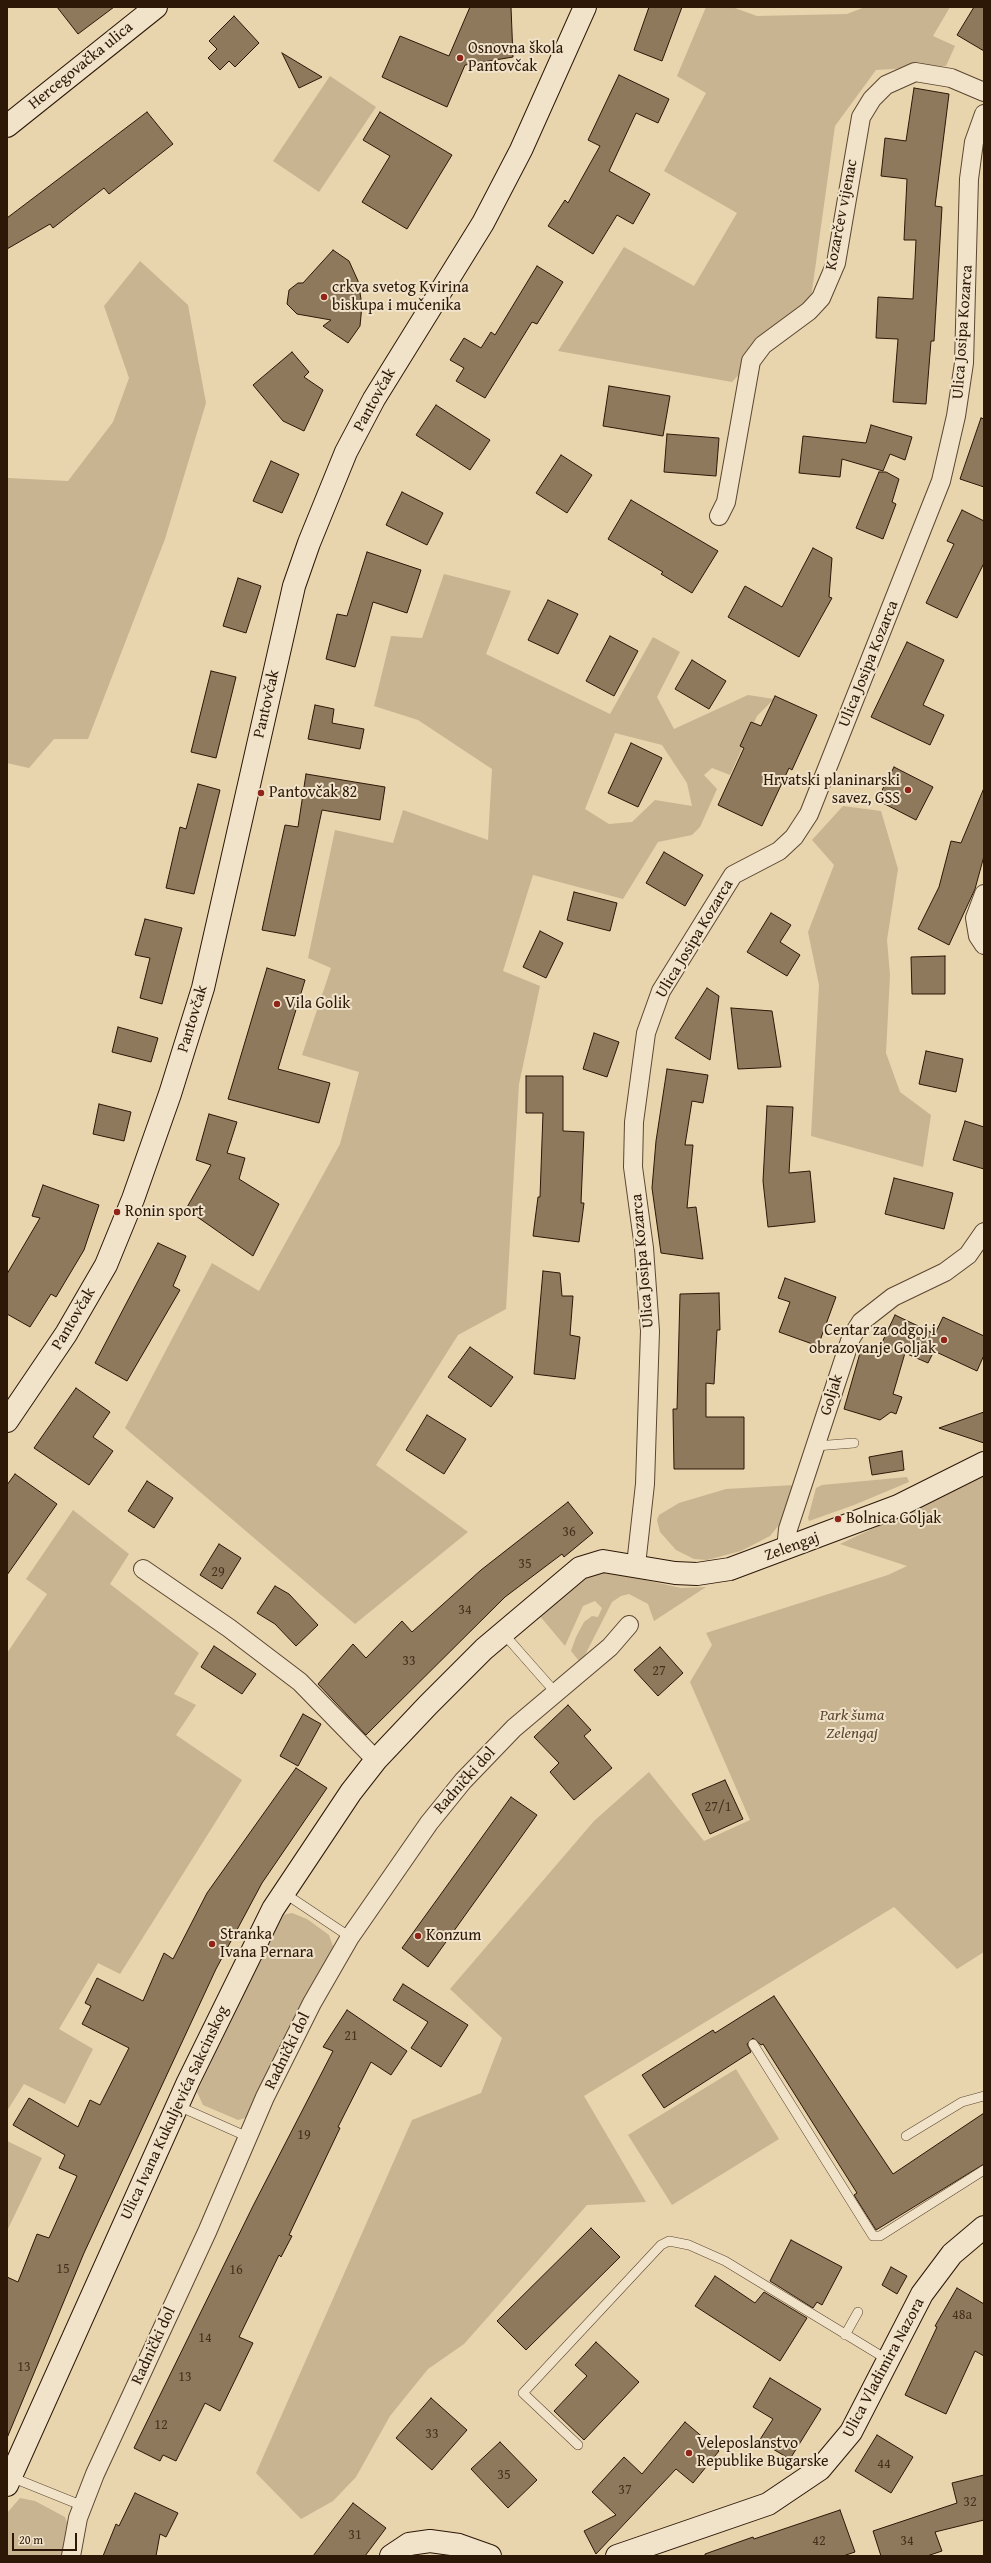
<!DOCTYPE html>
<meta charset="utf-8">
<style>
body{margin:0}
#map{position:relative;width:991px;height:2563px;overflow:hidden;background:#e8d4ad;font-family:"Gentium Book Plus",serif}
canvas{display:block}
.frame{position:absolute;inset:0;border:8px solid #2d1707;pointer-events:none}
.scale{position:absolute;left:12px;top:2533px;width:65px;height:18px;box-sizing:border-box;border:2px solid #2d1707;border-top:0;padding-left:5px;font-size:12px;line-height:14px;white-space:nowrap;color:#2d1707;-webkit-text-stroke:3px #f0e3ca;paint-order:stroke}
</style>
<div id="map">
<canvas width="991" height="2563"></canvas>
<div class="frame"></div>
<div class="scale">20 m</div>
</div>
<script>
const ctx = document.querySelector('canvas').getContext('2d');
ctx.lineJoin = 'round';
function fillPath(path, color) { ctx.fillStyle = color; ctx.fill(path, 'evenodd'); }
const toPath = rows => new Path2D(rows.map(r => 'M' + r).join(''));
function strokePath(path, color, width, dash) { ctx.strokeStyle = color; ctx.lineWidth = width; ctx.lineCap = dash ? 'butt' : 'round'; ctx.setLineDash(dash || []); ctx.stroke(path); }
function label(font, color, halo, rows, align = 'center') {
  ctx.font = font + ' "Gentium Book Plus",serif'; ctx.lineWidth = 4; ctx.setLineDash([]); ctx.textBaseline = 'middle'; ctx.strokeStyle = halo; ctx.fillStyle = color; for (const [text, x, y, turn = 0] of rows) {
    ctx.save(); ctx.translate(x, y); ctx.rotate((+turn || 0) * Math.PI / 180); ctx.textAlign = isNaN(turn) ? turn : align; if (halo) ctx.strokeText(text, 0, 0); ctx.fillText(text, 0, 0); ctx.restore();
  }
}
fillPath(toPath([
 [706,7,732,7,757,16,847,14,865,7,950,7,933,36,955,46,946,66,876,70,835,126,811,298,732,382,558,351,624,247,694,286,737,213,664,171,706,93,677,76],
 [330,76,376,107,319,192,273,161],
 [140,261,188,305,206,403,165,539,88,739,54,739,29,768,7,763,7,480,8,478,68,481,113,422,129,378,104,306],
 [444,574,511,591,486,654,610,714,653,637,680,652,657,697,674,729,748,695,774,699,757,716,730,775,712,768,704,775,717,789,700,827,692,835,658,842,623,899,533,875,503,971,540,986,519,1084,506,1309,458,1335,376,1465,468,1532,355,1624,125,1428,212,1263,259,1291,340,1144,359,1072,302,1055,331,968,308,958,335,830,393,843,403,810,488,840,492,769,418,720,374,706,391,636,422,638],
 [615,733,662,745,687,783,692,806,655,800,632,822,609,824,585,809],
 [843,806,881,811,898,869,887,940,890,975,886,1053,900,1092,931,1115,923,1167,811,1136,819,985,808,932,834,865,812,840],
 [984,1476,984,1952,957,1969,894,1907,584,2096,646,2202,587,2205,464,2344,428,2369,390,2416,356,2477,333,2501,301,2519,256,2473,412,2120,481,2093,502,2038,450,1989,594,1821,649,1772,704,1841,750,1820,690,1682,712,1645,706,1633,888,1575,907,1566,840,1544],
 [907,1477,909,1482,854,1505,809,1521,808,1518,816,1488,822,1485],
 [794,1485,779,1525,770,1536,741,1551,707,1560,694,1559,676,1550,660,1532,657,1520,659,1515,679,1503,726,1489],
 [73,1510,129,1554,110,1584,199,1653,174,1694,196,1705,176,1735,242,1780,120,1974,98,1963,59,2029,93,2049,65,2104,24,2084,7,2111,7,1653,47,1594,26,1579],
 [613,1573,681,1588,706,1587,654,1621,648,1604,629,1594,621,1596,612,1602,585,1655,579,1661,571,1651,576,1637,584,1622,592,1616,598,1617,602,1608,595,1601,583,1606,565,1646,539,1615,585,1579,597,1574],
 [292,1913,307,1919,329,1935,334,1949,249,2117,238,2120,203,2105,197,2092,282,1915],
 [736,2069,779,2139,672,2205,628,2135],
 [7,2141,42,2158,7,2231],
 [20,2498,35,2501,65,2517,69,2528,62,2556,7,2556,7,2513]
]), '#c8b491');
const building = toPath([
 [57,7,114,7,78,34,57,7],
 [470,7,511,7,513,57,465,65,447,107,382,77,400,36,449,56,470,7],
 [649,7,682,7,662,61,634,50,649,7],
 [974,7,984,7,984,51,957,35,974,7],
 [234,16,259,43,235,67,229,61,220,70,208,58,217,49,209,41,234,16],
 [282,53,322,77,299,88,282,53],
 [619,75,669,99,658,123,636,113,609,171,650,194,633,224,617,215,593,254,548,226,565,200,568,203,600,146,588,140,619,75],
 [914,88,949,94,935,206,942,207,934,341,931,341,926,404,893,402,898,339,876,338,878,297,913,299,916,240,904,240,907,179,881,176,885,138,906,141,914,88],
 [147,112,173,144,109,194,104,188,53,228,50,224,7,249,7,218,147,112],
 [380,112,452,155,407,229,362,202,390,156,363,140,380,112],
 [333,250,349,261,358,281,362,305,360,326,348,343,323,326,331,320,297,314,287,304,289,290,298,283,303,283,333,250],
 [537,266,563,282,537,324,532,322,485,398,456,381,464,368,450,360,464,338,481,348,491,332,495,335,537,266],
 [292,352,309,372,304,377,323,390,304,431,283,421,253,385,292,352],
 [609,386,670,396,663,436,603,426,609,386],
 [436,405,490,440,470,470,416,435,436,405],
 [981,418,984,419,984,487,960,479,981,418],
 [871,425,912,437,905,460,890,454,883,471,842,459,840,477,799,473,803,436,866,443,871,425],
 [667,434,719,438,716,476,664,472,667,434],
 [561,455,592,475,567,513,536,493,561,455],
 [271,461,299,474,282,513,253,501,271,461],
 [879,472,886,472,899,479,892,502,896,504,883,539,856,528,879,472],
 [402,492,443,513,427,545,386,525,402,492],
 [631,500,718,551,692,593,661,574,663,572,608,539,631,500],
 [962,510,984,521,984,563,957,618,926,603,954,544,947,541,962,510],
 [813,548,832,558,829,597,832,598,799,657,728,617,745,586,782,607,813,548],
 [367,552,421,570,407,613,373,602,355,667,326,659,337,614,347,616,367,552],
 [238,578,261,586,246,633,223,626,238,578],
 [548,600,578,614,558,654,528,640,548,600],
 [610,636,638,651,614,696,586,681,610,636],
 [907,642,944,660,923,705,944,715,930,745,871,717,907,642],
 [692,660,726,681,709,709,675,689,692,660],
 [211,671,236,677,216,758,191,752,211,671],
 [775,696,817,715,792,770,789,768,762,826,718,805,744,748,740,746,751,722,761,726,775,696],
 [315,705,334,709,332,723,364,729,360,749,308,739,315,705],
 [631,743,662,758,638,807,608,793,631,743],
 [894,767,933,787,916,820,877,800,894,767],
 [306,774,385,787,380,820,322,810,295,936,262,930,285,825,298,827,306,774],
 [198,784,220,790,194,894,166,888,180,827,186,829,198,784],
 [984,788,984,856,975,889,949,945,918,929,939,887,951,841,961,843,984,788],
 [664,852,703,875,685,906,646,883,664,852],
 [574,892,617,903,610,931,567,920,574,892],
 [771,913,791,925,780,942,800,955,787,976,747,952,771,913],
 [145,919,182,928,162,1004,140,998,150,958,135,955,145,919],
 [540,931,563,943,546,978,523,967,540,931],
 [945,956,945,994,912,994,911,957,945,956],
 [267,968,305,980,278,1069,330,1083,319,1123,228,1099,267,968],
 [707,988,719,996,710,1060,675,1038,707,988],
 [731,1008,772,1011,781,1067,738,1069,731,1008],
 [118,1027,158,1038,151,1062,112,1052,118,1027],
 [594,1033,619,1042,607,1077,583,1069,594,1033],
 [926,1051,963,1059,956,1092,919,1084,926,1051],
 [667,1069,708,1075,703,1103,692,1101,685,1145,693,1145,687,1208,696,1207,703,1259,661,1253,652,1188,656,1141,667,1069],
 [526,1076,563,1076,563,1131,584,1132,581,1203,584,1203,579,1242,533,1236,538,1197,540,1197,543,1113,526,1113,526,1076],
 [99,1104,131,1112,124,1141,93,1134,99,1104],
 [767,1106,793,1107,789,1173,810,1171,815,1222,768,1227,763,1181,767,1106],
 [209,1114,237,1122,227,1153,245,1158,239,1179,279,1204,253,1256,186,1209,211,1165,196,1160,209,1114],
 [965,1121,984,1127,984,1169,953,1160,965,1121],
 [894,1178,953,1193,944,1229,885,1214,894,1178],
 [43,1185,99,1205,84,1250,56,1297,51,1294,30,1327,7,1314,7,1274,40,1218,32,1216,43,1185],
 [158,1243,186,1256,173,1286,180,1290,127,1381,95,1363,158,1243],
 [543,1271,560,1273,562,1296,573,1296,570,1335,580,1337,575,1379,534,1374,543,1271],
 [785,1278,836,1297,818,1346,779,1332,790,1302,778,1298,785,1278],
 [719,1293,720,1330,717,1330,714,1384,706,1383,706,1417,744,1417,744,1469,674,1469,673,1409,677,1409,680,1294,719,1293],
 [895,1315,935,1334,943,1317,984,1336,984,1355,977,1371,934,1351,928,1363,905,1353,893,1394,902,1397,896,1414,891,1412,880,1420,844,1409,862,1346,878,1351,895,1315],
 [470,1347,513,1377,491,1407,448,1377,470,1347],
 [76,1388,110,1412,93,1437,113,1451,89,1485,34,1448,76,1388],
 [984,1412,984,1443,939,1428,984,1412],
 [427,1415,466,1439,444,1474,406,1450,427,1415],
 [902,1451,904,1470,872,1475,869,1457,902,1451],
 [15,1474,57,1504,7,1575,7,1485,15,1474],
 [147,1481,173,1498,154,1528,128,1511,147,1481],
 [568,1502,593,1533,564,1557,562,1554,505,1597,366,1735,318,1684,353,1644,366,1658,402,1621,412,1632,481,1570,568,1502],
 [219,1544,241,1558,222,1589,200,1575,219,1544],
 [275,1586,289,1594,318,1625,296,1646,275,1624,257,1613,275,1586],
 [214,1646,256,1674,242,1694,201,1667,214,1646],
 [660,1647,683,1673,658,1696,634,1670,660,1647],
 [568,1705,591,1730,584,1736,612,1768,574,1800,550,1772,559,1763,534,1737,568,1705],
 [303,1714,321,1724,298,1766,280,1756,303,1714],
 [296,1768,327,1788,262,1883,216,1969,84,2253,7,2438,7,2277,18,2282,37,2234,49,2238,77,2176,59,2168,65,2155,13,2125,29,2098,78,2127,90,2100,100,2105,129,2048,82,2024,91,2006,85,2003,97,1978,143,2001,164,1953,173,1959,207,1893,296,1768],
 [725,1780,743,1819,710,1834,692,1794,725,1780],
 [511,1797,537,1815,428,1967,402,1948,511,1797],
 [403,1984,468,2025,441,2067,411,2048,428,2022,393,2000,403,1984],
 [774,1996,893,2174,984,2113,984,2164,876,2230,854,2195,857,2193,763,2044,761,2045,753,2038,747,2044,751,2052,664,2108,642,2075,713,2030,715,2033,774,1996],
 [347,2010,407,2051,391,2075,371,2062,338,2127,340,2128,289,2235,292,2236,281,2257,279,2255,239,2337,253,2343,220,2411,205,2403,176,2461,163,2455,160,2461,134,2448,253,2206,333,2051,323,2047,347,2010],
 [591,2228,620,2257,526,2350,497,2321,591,2228],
 [791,2240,842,2267,822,2305,817,2302,813,2308,770,2281,791,2240],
 [891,2267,907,2276,897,2294,882,2285,891,2267],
 [715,2276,755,2303,764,2292,807,2318,780,2361,695,2306,715,2276],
 [957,2288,984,2304,984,2356,975,2351,946,2414,905,2395,937,2327,935,2326,957,2288],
 [596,2342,639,2382,584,2440,554,2411,587,2376,575,2365,596,2342],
 [770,2378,821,2409,790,2459,759,2441,773,2419,753,2407,770,2378],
 [431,2398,467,2430,432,2470,396,2438,431,2398],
 [685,2422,719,2451,693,2483,676,2469,596,2554,584,2531,616,2515,592,2492,624,2457,642,2474,685,2422],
 [877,2435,913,2457,891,2493,855,2471,877,2435],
 [500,2442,537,2480,508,2508,471,2469,500,2442],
 [984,2475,984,2520,935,2532,942,2551,927,2556,881,2556,873,2531,957,2503,952,2483,984,2475],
 [135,2493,178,2513,166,2537,160,2534,156,2556,103,2556,116,2524,119,2526,135,2493],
 [353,2503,386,2528,365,2556,313,2556,353,2503],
 [840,2510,855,2552,843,2556,705,2556,705,2554,753,2537,754,2539,840,2510]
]);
fillPath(building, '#8e795d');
strokePath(building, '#2d1707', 1);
const lane = toPath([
 [816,1446,854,1443],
 [503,1633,555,1692],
 [284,1893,350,1937],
 [753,2044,873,2236,880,2236,984,2170],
 [178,2106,248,2137],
 [906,2136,962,2102,984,2096],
 [845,2335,858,2312],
 [578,2445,523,2393,661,2245,669,2241,689,2245,725,2261,888,2360],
 [11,2477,83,2506]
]);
const street = toPath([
 [719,516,726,502,751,361,763,345,809,311,821,298,836,263,861,117,872,99,886,85,915,72,951,78,984,92],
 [984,894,975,918,978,936,984,945],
 [786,1549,788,1529,844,1359,851,1338,861,1322,893,1297,945,1272,968,1255,984,1232],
 [636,1565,645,1484,650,1331,644,1248,633,1167,634,1122,646,1033,661,991,733,875,779,851,794,837,809,814,941,481,956,416,964,363,969,179,974,142,984,114],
 [143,1569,229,1628,300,1682,376,1760],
 [71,2556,78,2518,95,2474,207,2232,265,2097,312,2003,350,1937,429,1823,463,1781,514,1728,610,1647,629,1625]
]);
const secondary = toPath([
 [7,126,156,7],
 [7,1421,66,1334,106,1265,133,1199,170,1094,203,988,294,586,309,543,346,452,374,399,483,223,521,150,585,7],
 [7,2485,188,2082,273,1909,351,1792,376,1760,428,1705,484,1649,580,1568,603,1561,675,1573,697,1574,730,1569,898,1506,984,1463],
 [391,2556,409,2544,430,2541,459,2545,490,2556],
 [617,2556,768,2504,820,2469,851,2432,922,2294,952,2254,984,2227]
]);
strokePath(lane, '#5c4630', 10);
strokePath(street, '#5c4630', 20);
strokePath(secondary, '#2d1707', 24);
strokePath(lane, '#f0e3ca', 9);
strokePath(street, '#f0e3ca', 18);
strokePath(secondary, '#f0e3ca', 22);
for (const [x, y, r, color] of [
 [460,58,4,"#8f2418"],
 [324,297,4,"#8f2418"],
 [908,790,4,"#8f2418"],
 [261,793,4,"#8f2418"],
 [277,1004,4,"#8f2418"],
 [117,1212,4,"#8f2418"],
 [944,1340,4,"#8f2418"],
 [838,1519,4,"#8f2418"],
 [418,1936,4,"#8f2418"],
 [212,1944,4,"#8f2418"],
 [689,2453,4,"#8f2418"]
]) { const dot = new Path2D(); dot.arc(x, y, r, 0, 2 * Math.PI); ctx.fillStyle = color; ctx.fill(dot); strokePath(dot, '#f0e3ca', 1.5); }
label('14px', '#45301c', null, [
 ["36",569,1532],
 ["35",525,1564],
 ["29",218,1572],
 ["34",465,1610],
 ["33",409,1661],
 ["27",659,1671],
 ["27/1",718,1807],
 ["21",351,2036],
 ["19",304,2135],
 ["15",63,2269],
 ["16",236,2270],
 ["48a",962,2315],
 ["14",205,2338],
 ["13",24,2367],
 ["13",185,2377],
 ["12",161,2425],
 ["33",432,2434],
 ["44",884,2464],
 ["35",504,2475],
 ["37",625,2490],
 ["32",970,2502],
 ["31",355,2535],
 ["42",819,2541],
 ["34",907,2541]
]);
label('16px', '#2d1707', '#f0e3ca', [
 ["Osnovna škola",468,49],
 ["Pantovčak",468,67],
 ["crkva svetog Kvirina",332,288],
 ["biskupa i mučenika",332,306],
 ["Hrvatski planinarski",900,781,"right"],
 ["savez, GSS",900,799,"right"],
 ["Pantovčak 82",269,793],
 ["Vila Golik",285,1004],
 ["Ronin sport",125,1212],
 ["Centar za odgoj i",936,1331,"right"],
 ["obrazovanje Goljak",936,1349,"right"],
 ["Bolnica Goljak",846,1519],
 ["Stranka",220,1935],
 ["Ivana Pernara",220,1953],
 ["Konzum",426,1936],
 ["Veleposlanstvo",697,2444],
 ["Republike Bugarske",697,2462]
], 'left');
label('16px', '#2d1707', '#f0e3ca', [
 ["Hercegovačka ulica",81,66,-39],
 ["Kozarčev vijenac",842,215,-79],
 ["Ulica Josipa Kozarca",963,332,-86],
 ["Pantovčak",375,400,-61],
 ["Ulica Josipa Kozarca",869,664,-68],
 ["Pantovčak",267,704,-77],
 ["Ulica Josipa Kozarca",695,939,-59],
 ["Pantovčak",193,1019,-73],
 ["Ulica Josipa Kozarca",643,1261,-95],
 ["Pantovčak",74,1319,-59],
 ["Goljak",832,1395,-72],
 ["Zelengaj",792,1547,-20],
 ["Radnički dol",465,1781,-48],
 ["Radnički dol",288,2051,-64],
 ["Ulica Ivana Kukuljevića Sakcinskog",175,2113,-65],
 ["Radnički dol",154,2346,-65],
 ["Ulica Vladimira Nazora",884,2368,-62]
]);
label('italic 16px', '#5c4630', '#f0e3ca', [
 ["Park šuma",852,1716],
 ["Zelengaj",852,1734]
]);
</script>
